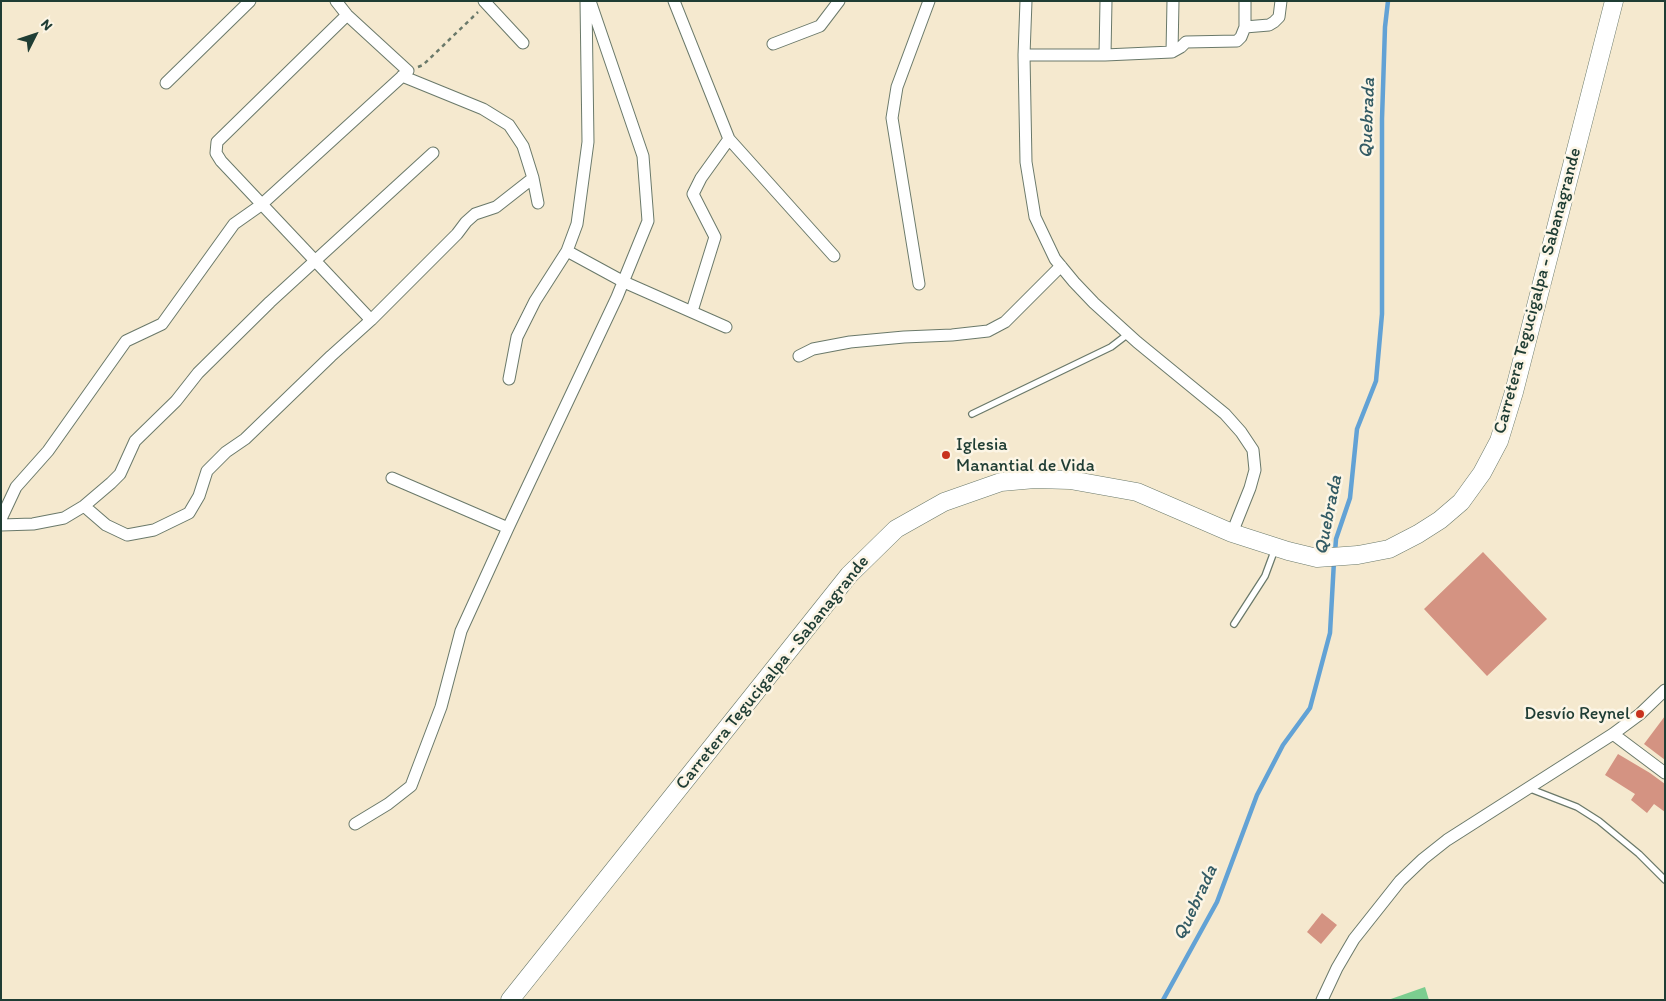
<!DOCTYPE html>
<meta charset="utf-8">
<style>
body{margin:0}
#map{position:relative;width:1666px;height:1001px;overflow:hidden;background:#f5e9cf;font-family:Itim,sans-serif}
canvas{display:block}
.frame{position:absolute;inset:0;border:2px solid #1f3d34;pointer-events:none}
.north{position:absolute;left:10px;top:10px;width:50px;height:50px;-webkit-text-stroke:4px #fcf5e5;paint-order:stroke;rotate:49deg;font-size:14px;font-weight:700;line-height:20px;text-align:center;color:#1f3d34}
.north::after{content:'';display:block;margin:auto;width:18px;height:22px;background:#1f3d34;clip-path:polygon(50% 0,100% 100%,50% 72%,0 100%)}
</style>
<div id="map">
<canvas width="1666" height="1001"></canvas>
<div class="frame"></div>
<div class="north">N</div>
</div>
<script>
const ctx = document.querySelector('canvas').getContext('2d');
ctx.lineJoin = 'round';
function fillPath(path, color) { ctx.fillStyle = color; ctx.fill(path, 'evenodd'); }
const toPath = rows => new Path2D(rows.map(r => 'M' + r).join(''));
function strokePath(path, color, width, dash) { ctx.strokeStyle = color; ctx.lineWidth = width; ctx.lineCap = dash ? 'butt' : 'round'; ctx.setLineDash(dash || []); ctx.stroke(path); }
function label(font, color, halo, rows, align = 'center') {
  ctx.font = font + ' Itim,sans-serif'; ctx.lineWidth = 5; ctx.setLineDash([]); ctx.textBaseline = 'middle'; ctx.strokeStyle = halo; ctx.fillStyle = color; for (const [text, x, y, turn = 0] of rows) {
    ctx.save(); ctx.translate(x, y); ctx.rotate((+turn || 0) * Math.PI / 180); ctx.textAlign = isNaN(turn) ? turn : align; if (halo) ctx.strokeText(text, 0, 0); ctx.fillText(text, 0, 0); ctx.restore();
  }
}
fillPath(toPath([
 [1425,987,1429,1000,1388,1000]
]), '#7bcd8f');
strokePath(toPath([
 [1335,553,1336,539,1350,498,1357,429,1376,381,1382,314,1382,119,1385,27,1388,1],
 [1163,1000,1217,902,1257,795,1283,745,1310,708,1330,633,1334,561]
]), '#62a2d5', 4.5);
fillPath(toPath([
 [1483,552,1547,619,1487,676,1424,609],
 [1665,716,1665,760,1644,744],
 [1618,754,1650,773,1665,784,1665,812,1654,804,1647,813,1631,800,1635,794,1605,775],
 [1322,913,1337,925,1321,944,1307,932]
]), '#d49382');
const service = toPath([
 [972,414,1111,347,1128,334],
 [1234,624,1265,576,1275,549],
 [1528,788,1577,807,1599,821,1639,854,1665,880]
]);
const minor = toPath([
 [484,1,523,43],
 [674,1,729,139,834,256],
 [1026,1,1024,55,1026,162,1035,217,1055,259,1074,282,1094,303,1137,342,1225,414,1241,432,1253,450,1255,470,1250,488,1232,533],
 [347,15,217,142,216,153,221,161,371,320],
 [1245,27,1269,25,1274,22,1279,17,1281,1],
 [773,44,820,26,839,1],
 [1172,52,1173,1],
 [1024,55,1105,55,1172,52,1181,47,1186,42,1237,41,1241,37,1245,27,1245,1],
 [1105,55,1106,1],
 [402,76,483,109,509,125,523,146,533,178,538,203],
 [166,83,250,1],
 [567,251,624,282,726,327],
 [919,284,892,118,897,87,929,1],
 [692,311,715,237,693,194,701,178,729,139],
 [799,356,813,349,850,342,904,337,952,335,988,331,1005,322,1061,266],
 [509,379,517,337,535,301,567,251,577,224,588,142,586,1],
 [392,478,508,528],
 [84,506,106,525,127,535,154,530,189,513,199,496,207,471,226,452,245,439,331,356,371,320,457,234,466,222,475,214,496,207,533,178],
 [1,519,16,487,48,451,126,341,162,324,234,224,261,205,408,71,347,15,336,1],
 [1,525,33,524,64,518,84,506,111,483,120,474,135,441,176,401,198,373,270,302,433,153],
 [1613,734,1665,773],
 [355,824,388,804,411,786,441,707,461,631,508,528,617,297,648,221,643,156,590,1],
 [1322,1000,1337,968,1354,939,1400,881,1423,859,1447,840,1613,734,1640,714,1665,690]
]);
const trunk = toPath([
 [510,1000,849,575,896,529,944,502,1001,482,1035,479,1070,480,1137,492,1232,533,1288,551,1317,558,1358,555,1389,549,1418,534,1440,520,1461,502,1482,473,1499,441,1514,392,1614,1]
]);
strokePath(service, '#6a796a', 8);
strokePath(minor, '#6a796a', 13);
strokePath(trunk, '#6a796a', 19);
strokePath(toPath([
 [418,67,423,65,478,12]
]), '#6a796a', 2.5, [4, 4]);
strokePath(service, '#fff', 5.5);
strokePath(minor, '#fff', 11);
strokePath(trunk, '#fff', 18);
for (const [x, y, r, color] of [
 [946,455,5,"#c8321e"],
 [1640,714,5,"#c8321e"]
]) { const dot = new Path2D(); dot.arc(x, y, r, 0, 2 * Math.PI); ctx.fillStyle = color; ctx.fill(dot); strokePath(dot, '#fcf5e5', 2); }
label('18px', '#1f3d34', '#fcf5e5', [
 ["Carretera Tegucigalpa - Sabanagrande",1538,291,-75],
 ["Carretera Tegucigalpa - Sabanagrande",773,673,-51]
]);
label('18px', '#1f3d34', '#fcf5e5', [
 ["Iglesia",956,445],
 ["Manantial de Vida",956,466],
 ["Desvío Reynel",1630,714,"right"]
], 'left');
label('italic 19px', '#335b64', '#fcf5e5', [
 ["Quebrada",1368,118,-88],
 ["Quebrada",1329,515,-79],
 ["Quebrada",1196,903,-65]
]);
</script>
